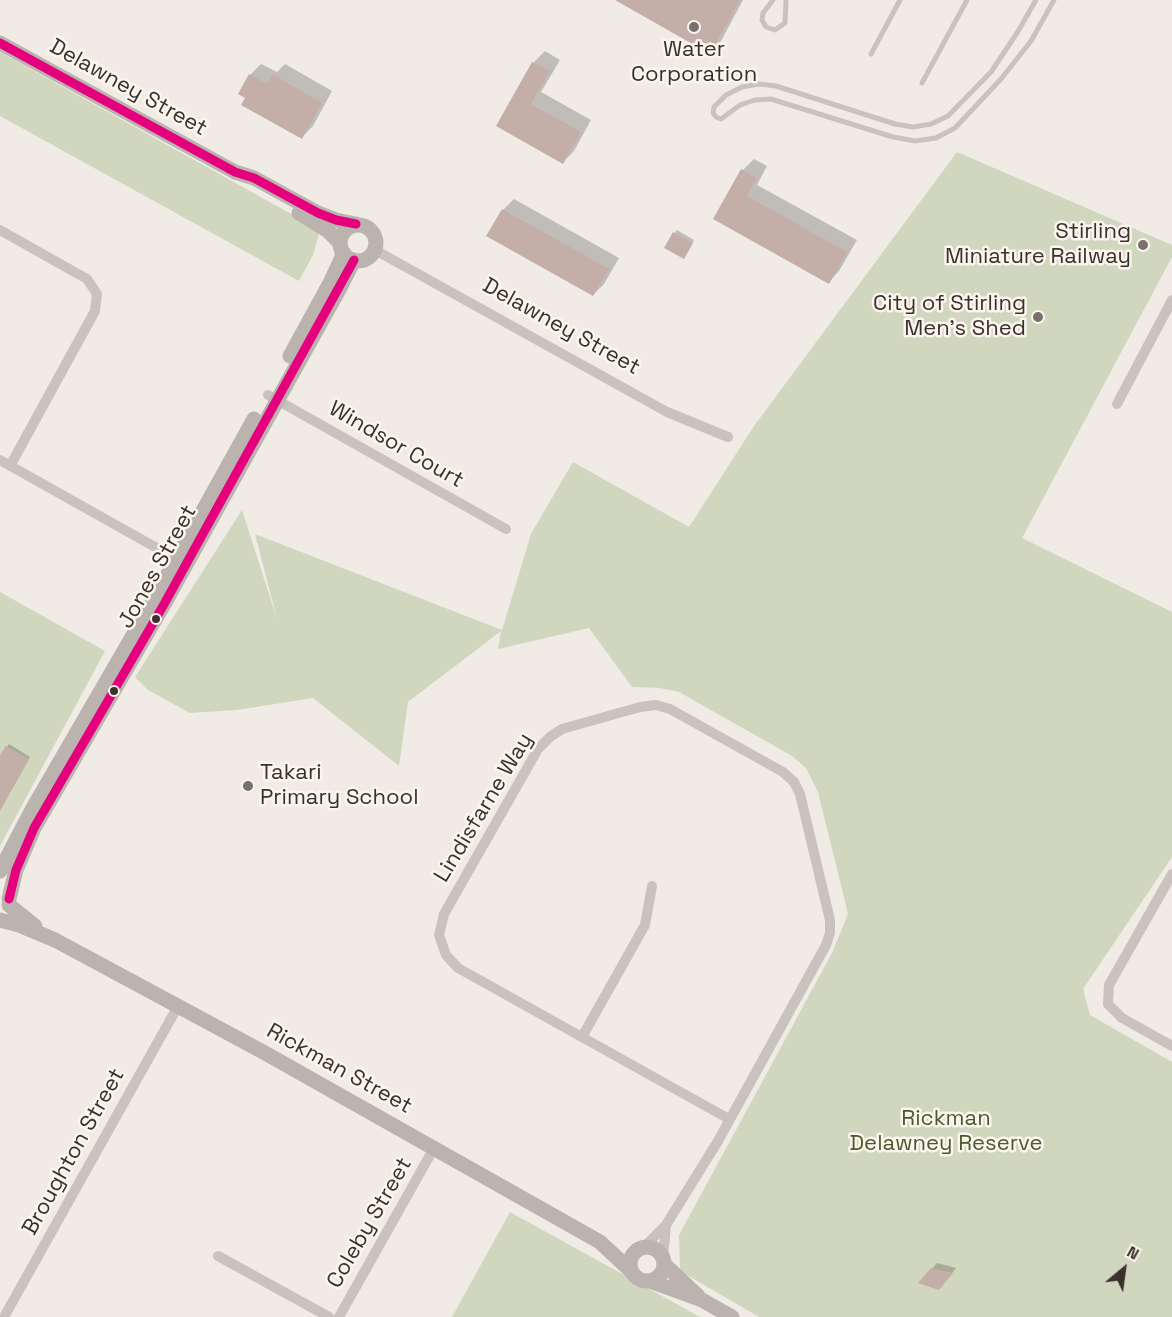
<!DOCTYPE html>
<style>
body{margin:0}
#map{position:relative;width:1172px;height:1317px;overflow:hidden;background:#f0ebe5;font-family:"Space Grotesk",sans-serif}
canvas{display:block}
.north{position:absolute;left:1094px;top:1239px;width:60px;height:60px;-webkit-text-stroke:4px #fbf5ee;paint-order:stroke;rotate:29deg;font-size:16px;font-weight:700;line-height:24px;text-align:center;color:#3b302b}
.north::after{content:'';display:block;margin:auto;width:21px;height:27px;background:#3b302b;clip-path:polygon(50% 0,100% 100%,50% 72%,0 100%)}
</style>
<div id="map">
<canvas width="1172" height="1317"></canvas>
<div class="north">N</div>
</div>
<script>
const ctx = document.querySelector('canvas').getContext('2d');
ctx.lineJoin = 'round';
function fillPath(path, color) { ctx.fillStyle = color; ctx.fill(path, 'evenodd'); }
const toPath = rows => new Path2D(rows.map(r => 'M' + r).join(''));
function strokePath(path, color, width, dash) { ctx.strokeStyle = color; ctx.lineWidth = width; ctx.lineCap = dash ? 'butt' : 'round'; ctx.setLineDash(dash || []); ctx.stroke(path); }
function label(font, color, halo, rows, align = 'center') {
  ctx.font = font + ' "Space Grotesk",sans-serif'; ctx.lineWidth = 5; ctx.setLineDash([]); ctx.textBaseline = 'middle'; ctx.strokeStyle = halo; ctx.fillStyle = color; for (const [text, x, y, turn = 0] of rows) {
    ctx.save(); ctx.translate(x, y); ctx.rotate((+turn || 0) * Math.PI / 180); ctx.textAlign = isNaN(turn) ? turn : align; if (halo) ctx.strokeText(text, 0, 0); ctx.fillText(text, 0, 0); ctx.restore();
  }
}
fillPath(toPath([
 [0,52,320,230,313,255,299,281,0,116],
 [957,152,1172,245,1172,257,1022,538,1172,612,1172,857,1083,989,1090,1015,1172,1062,1172,1317,759,1317,680,1271,679,1235,832,953,848,914,818,792,806,768,792,756,679,692,660,688,632,687,589,628,498,649,501,631,408,702,399,766,313,698,237,710,190,713,148,690,135,677,242,510,277,619,255,534,502,630,531,534,573,462,689,527,754,426],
 [0,592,105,651,0,846],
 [510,1212,700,1317,452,1317]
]), '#d1d6bf');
fillPath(toPath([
 [618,0,743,0,721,41,709,52],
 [545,51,560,60,541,92,591,120,574,151,563,162,498,125,534,62],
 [261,64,277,72,285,64,332,91,313,126,302,137,247,97,250,75],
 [754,159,767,166,757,185,857,240,839,271,828,283,715,219,743,170],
 [514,199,619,258,604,284,593,295,503,210],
 [677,230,694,240,686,255,666,247],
 [9,744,30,757,0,810,0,758],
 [937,1263,956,1268,944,1283,932,1269]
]), '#0003');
fillPath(toPath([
 [615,0,740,0,710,54],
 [532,62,550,71,531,104,581,132,563,164,496,126],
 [249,74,267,84,272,74,322,103,302,139,241,105,245,98,238,94],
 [741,169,757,178,747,196,847,252,829,284,713,219],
 [502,209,609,269,593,296,486,236],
 [673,232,693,243,684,259,664,248],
 [6,746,29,759,0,811,0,755],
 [931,1268,953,1273,939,1290,918,1283]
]), '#c3afa7');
strokePath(toPath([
 [773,0,763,13,762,20,766,27,775,30,785,23,786,0],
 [1036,0,1017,33,991,72,948,116,931,124,913,127,895,124,776,86,759,84,742,87,726,95,714,107,713,113,716,117,721,119,740,105,755,100,771,99,893,137,915,141,936,138,955,128,1001,79,1031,41,1054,0],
 [871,54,900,0],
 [922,83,967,0]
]), '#c9c3be', 5);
strokePath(toPath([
 [0,230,87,279,97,294,95,311,10,466],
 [375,250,667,412,728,437],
 [268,395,506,529],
 [1117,404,1172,300],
 [0,460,180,561],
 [1172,874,1109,985,1108,1004,1122,1018,1172,1046],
 [582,1037,645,925,652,886],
 [643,1248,666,1225,718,1141,826,945,830,933,830,920,800,794,794,782,783,772,670,709,656,705,640,707,562,729,550,737,538,749,444,914,439,935,446,955,458,968,729,1119],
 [218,1256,329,1317],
 [663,1258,666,1225],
 [4,1317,178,1006],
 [339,1317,434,1148]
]), '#c9c3be', 10);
strokePath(toPath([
 [0,43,235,172,254,178,318,213,336,220,356,224],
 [299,213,328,231,340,243],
 '340 243a18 18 0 1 1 36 0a18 18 0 1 1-36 0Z',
 [290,356,331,281,344,253],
 [0,871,33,808,153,601,254,419],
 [9,899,16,870,34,828,163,606,341,286,354,260],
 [9,905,35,926],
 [0,920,19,925,55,940,265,1053,600,1242,631,1271],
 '630 1264a17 17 0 1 1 34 0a17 17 0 1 1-34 0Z',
 [664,1264,698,1296],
 [650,1281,702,1300,732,1317]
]), '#bab3ae', 15);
strokePath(toPath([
 [0,43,235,172,254,178,318,213,336,220,356,224],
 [9,899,16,870,34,828,163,606,354,260]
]), '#e5007d', 9);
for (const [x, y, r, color] of [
 [694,27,6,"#7a716c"],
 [1143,245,6,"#7a716c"],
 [1038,317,6,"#7a716c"],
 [156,619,5,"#3b302b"],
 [114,691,5,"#3b302b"],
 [248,786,6,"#7a716c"]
]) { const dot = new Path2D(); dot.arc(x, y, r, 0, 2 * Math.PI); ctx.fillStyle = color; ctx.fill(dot); strokePath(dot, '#fbf5ee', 2); }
label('22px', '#3b302b', '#fbf5ee', [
 ["Water",694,50,"center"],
 ["Corporation",694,75,"center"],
 ["Stirling",1131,232],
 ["Miniature Railway",1131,257],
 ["City of Stirling",1026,304],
 ["Men's Shed",1026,329],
 ["Takari",260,773,"left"],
 ["Primary School",260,798,"left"]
], 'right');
label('22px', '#3b302b', '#fbf5ee', [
 ["Delawney Street",128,88,29],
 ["Delawney Street",561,327,29],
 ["Windsor Court",396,445,30],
 ["Jones Street",158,567,-61],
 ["Lindisfarne Way",484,808,-59],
 ["Rickman Street",339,1069,29],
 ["Broughton Street",74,1152,-61],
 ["Coleby Street",370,1223,-60]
]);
label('22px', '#4a5a2e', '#fbf5ee', [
 ["Rickman",946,1119],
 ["Delawney Reserve",946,1144]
]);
</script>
